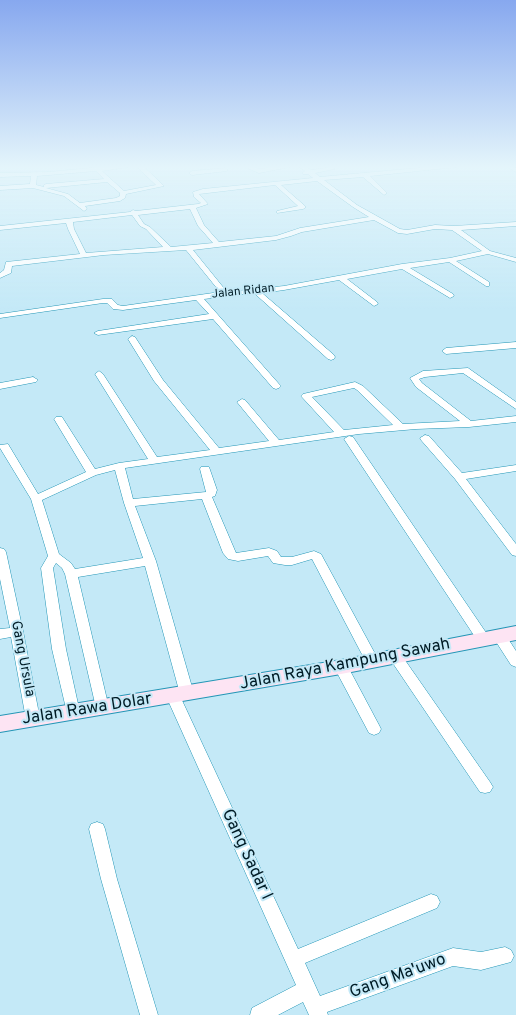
<!DOCTYPE html>
<style>
body{margin:0}
canvas{display:block;background:#c4e9f7}
</style>
<canvas width="516" height="1015"></canvas>
<script>
const ctx = document.querySelector('canvas').getContext('2d');
ctx.lineJoin = 'round';
const toPath = rows => new Path2D(rows.map(r => 'M' + r).join(''));
function strokePath(path, color, width, dash) { ctx.strokeStyle = color; ctx.lineWidth = width; ctx.lineCap = dash ? 'butt' : 'round'; ctx.setLineDash(dash || []); ctx.stroke(path); }
function fillPath(path, color) { ctx.fillStyle = color; ctx.fill(path, 'evenodd'); }
function label(font, color, halo, rows, align = 'center') {
  ctx.font = font + ' Overpass,sans-serif'; ctx.lineWidth = 4; ctx.setLineDash([]); ctx.textBaseline = 'middle'; ctx.strokeStyle = halo; ctx.fillStyle = color; for (const [text, x, y, turn = 0] of rows) {
    ctx.save(); ctx.translate(x, y); ctx.rotate((+turn || 0) * Math.PI / 180); ctx.textAlign = isNaN(turn) ? turn : align; if (halo) ctx.strokeText(text, 0, 0); ctx.fillText(text, 0, 0); ctx.restore();
  }
}
const street = toPath([
 [109,166,135,166,102,171,124,191,156,185,136,166,143,166,164,186,126,194,125,198,120,201,85,206,87,209,84,211,64,196,33,188,0,190,0,186,30,184,31,176,0,177,0,173,49,172,109,166],
 [96,171,104,179,46,184,44,185,44,187,36,185,37,176,96,171],
 [107,182,120,193,120,196,116,198,80,203,68,194,46,188,107,182],
 [242,166,252,166,259,169,278,166,295,166,259,173,242,166],
 [298,166,305,166,311,170,332,167,335,169,315,173,320,177,439,166,467,166,370,176,387,193,384,195,363,177,324,180,357,205,400,229,407,230,435,225,454,226,516,222,516,226,461,230,490,251,516,258,516,262,488,254,456,261,489,282,489,286,486,286,449,262,410,268,453,294,454,296,450,298,402,269,347,279,377,302,378,304,374,306,339,280,284,290,262,293,334,355,335,357,334,359,331,360,328,359,254,293,204,299,279,384,281,386,279,388,276,389,273,388,213,319,98,335,94,333,98,331,209,314,196,300,123,310,113,309,107,303,103,303,0,318,0,314,103,299,112,299,118,305,123,306,220,292,186,250,104,255,12,266,11,273,0,278,0,273,4,270,6,262,80,254,68,229,66,223,0,230,0,226,130,212,133,210,136,211,198,204,201,203,194,197,193,192,203,189,313,178,308,174,303,174,302,173,305,171,298,166],
 [317,181,353,207,369,217,300,228,276,236,219,242,204,225,196,208,208,204,199,194,275,185,298,206,277,211,277,213,303,209,305,208,305,206,281,185,317,181],
 [190,209,198,226,213,243,171,247,150,227,144,224,138,215,190,209],
 [132,215,140,226,146,229,163,247,86,253,74,229,73,222,132,215],
 [374,220,398,233,407,234,435,229,452,230,482,251,450,258,402,264,284,286,227,292,193,250,276,240,291,236,302,232,374,220],
 [505,166,516,168,516,172,514,171,505,166],
 [225,168,227,169,227,171,192,175,189,173,192,171,225,168],
 [132,336,135,337,163,380,219,448,269,441,237,402,242,399,245,400,279,440,334,432,301,396,303,394,355,382,363,386,403,424,460,421,416,387,410,378,423,371,468,368,516,402,516,409,463,373,425,377,419,379,422,383,471,421,516,416,516,422,469,427,416,429,359,434,125,468,133,499,206,492,200,469,201,467,209,467,217,490,215,496,212,497,236,553,269,548,277,551,281,557,292,557,314,551,321,554,379,661,377,664,372,666,367,664,312,559,292,565,285,565,273,563,268,556,238,561,228,559,223,553,202,499,135,506,156,561,194,694,192,698,187,699,182,698,180,694,145,566,78,577,109,708,107,712,102,713,97,712,65,574,62,568,56,563,53,568,66,649,80,713,78,717,73,719,68,717,52,649,41,568,48,556,31,499,0,448,0,445,8,444,38,494,86,472,54,419,56,417,62,417,95,469,119,463,148,459,95,374,99,371,103,374,157,457,210,450,154,381,128,339,132,336],
 [354,388,357,390,393,425,344,430,312,397,354,388],
 [115,470,124,503,143,558,75,569,71,563,59,554,42,500,96,475,115,470],
 [516,342,516,348,446,354,442,351,446,348,516,342],
 [33,377,38,380,36,382,0,389,0,383,33,377],
 [425,435,429,436,462,473,516,465,516,471,466,479,516,544,516,556,512,555,455,479,421,440,420,438,425,435],
 [349,436,353,437,489,637,491,640,489,643,484,645,479,643,344,439,349,436],
 [0,548,4,549,6,552,23,631,40,719,38,723,33,725,28,723,26,719,11,637,0,639,0,629,10,628,0,579,0,548],
 [500,632,505,634,516,651,516,667,511,665,493,637,495,634,500,632],
 [395,651,400,653,490,782,493,787,490,792,485,793,480,792,390,659,388,656,390,653,395,651],
 [341,662,346,663,379,725,381,729,379,733,374,735,369,733,334,667,336,663,341,662],
 [173,691,178,692,180,696,298,949,431,894,437,896,440,902,437,908,305,963,320,996,453,948,481,952,505,947,511,950,514,956,511,962,481,970,453,966,327,1012,328,1015,309,1015,303,1002,278,1015,250,1015,252,1008,296,985,166,696,168,692,173,691],
 [97,822,103,824,105,829,117,879,158,1015,140,1015,101,879,89,829,91,824,97,822]
]);
const secondary = toPath([
 [516,626,516,640,341,674,0,732,0,716,341,660,516,626]
]);
strokePath(street, '#2396b6', 1);
strokePath(secondary, '#2396b6', 2);
fillPath(street, '#fff');
fillPath(secondary, '#fde4f3');
const sky = ctx.createLinearGradient(0, 0, 0, 309);
sky.addColorStop(0, '#87a8ef');
sky.addColorStop(0.54, '#e4f5fb');
sky.addColorStop(1, '#e4f5fb00');
ctx.fillStyle = sky;
ctx.fillRect(0, 0, 516, 309);
label('12px', '#001c26', '#c4e9f7', [
 ["Jalan Ridan",243,292,-6]
]);
label('14px', '#001c26', '#c4e9f7', [
 ["Gang Ursula",22,659,79]
]);
label('17px', '#001c26', '#c4e9f7', [
 ["Jalan Raya Kampung Sawah",345,665,-11],
 ["Jalan Rawa Dolar",87,710,-9],
 ["Gang Sadar I",246,855,65],
 ["Gang Ma'uwo",398,977,-20]
]);
</script>
